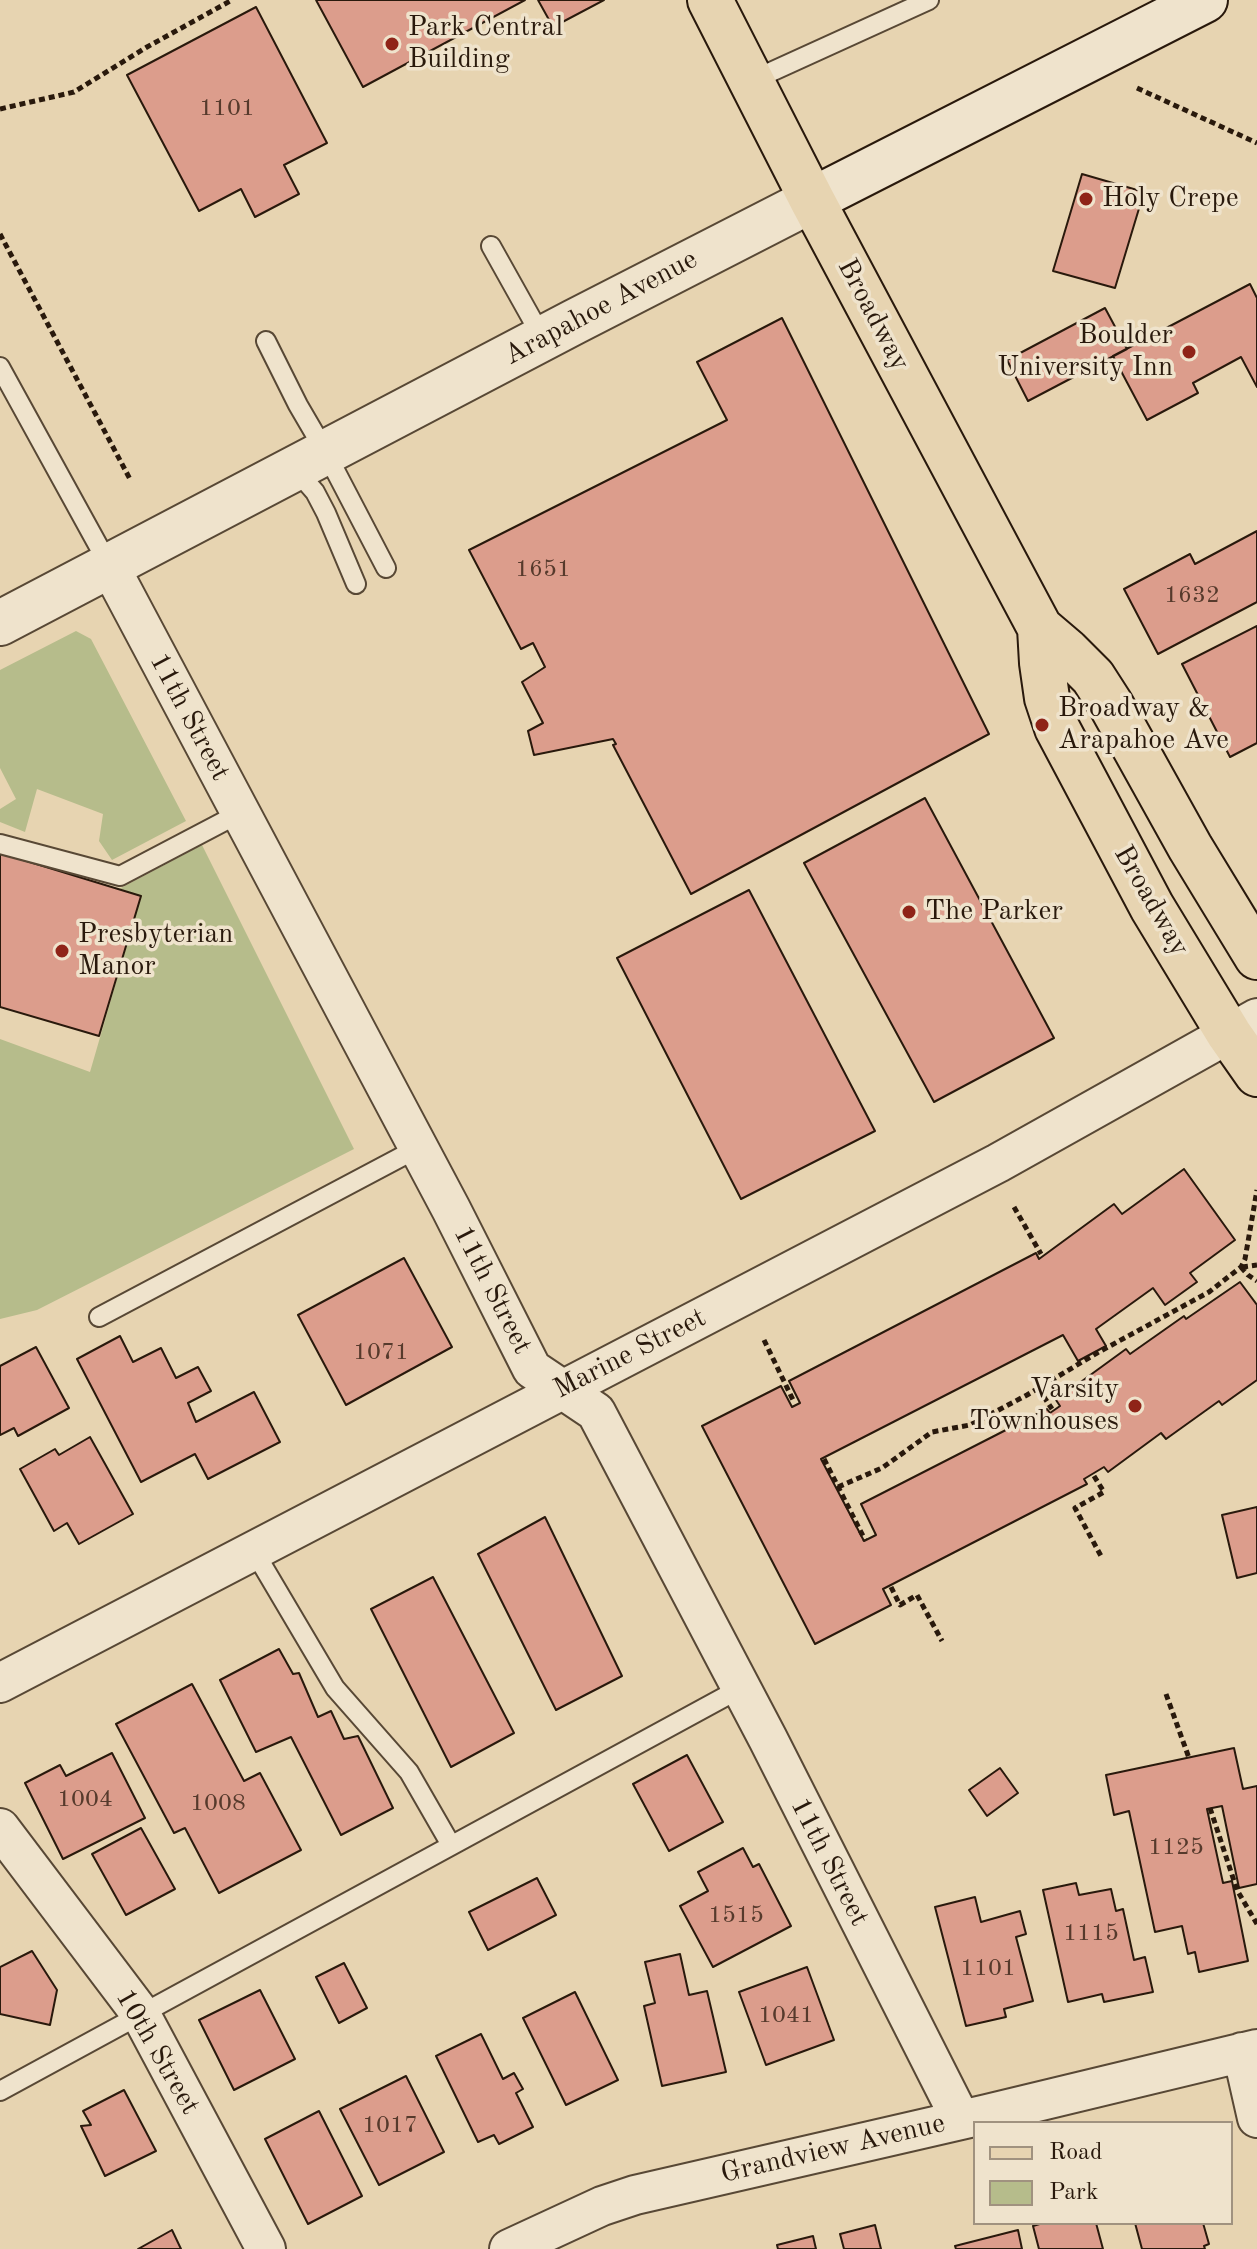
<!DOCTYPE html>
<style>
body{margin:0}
#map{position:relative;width:1257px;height:2249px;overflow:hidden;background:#e7d4b1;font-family:"Old Standard TT",serif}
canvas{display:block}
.legend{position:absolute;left:973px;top:2121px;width:260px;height:104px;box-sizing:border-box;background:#efe3cc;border:2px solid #a0927f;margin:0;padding:10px 14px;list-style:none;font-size:24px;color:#29190c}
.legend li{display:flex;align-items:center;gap:16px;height:40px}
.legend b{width:40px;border:2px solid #a0927f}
</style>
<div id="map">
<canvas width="1257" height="2249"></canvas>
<ul class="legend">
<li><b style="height:10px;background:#e7d4b1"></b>Road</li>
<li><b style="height:22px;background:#b6bc8b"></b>Park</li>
</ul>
</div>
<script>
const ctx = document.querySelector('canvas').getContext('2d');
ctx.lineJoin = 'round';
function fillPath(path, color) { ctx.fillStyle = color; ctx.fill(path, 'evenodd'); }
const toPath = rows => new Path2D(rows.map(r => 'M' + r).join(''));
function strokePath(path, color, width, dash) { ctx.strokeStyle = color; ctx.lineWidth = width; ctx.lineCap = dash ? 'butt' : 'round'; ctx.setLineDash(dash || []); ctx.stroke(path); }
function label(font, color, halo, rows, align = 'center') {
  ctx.font = font + ' "Old Standard TT",serif'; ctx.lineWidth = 7; ctx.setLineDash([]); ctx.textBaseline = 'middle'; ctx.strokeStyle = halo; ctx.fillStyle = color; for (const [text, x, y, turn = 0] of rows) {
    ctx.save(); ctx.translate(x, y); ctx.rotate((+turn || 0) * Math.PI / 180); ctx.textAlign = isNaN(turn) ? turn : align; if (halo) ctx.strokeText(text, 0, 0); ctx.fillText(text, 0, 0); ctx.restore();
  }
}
fillPath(toPath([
 [76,631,91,639,186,821,112,860,99,841,103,814,37,789,25,832,0,822,0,809,16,799,0,768,0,670],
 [202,845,354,1149,37,1310,0,1319,0,1039,90,1072,141,896,119,889]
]), '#b6bc8b');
const building = toPath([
 [316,0,525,0,363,87,316,0],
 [538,0,604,0,553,27,538,0],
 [256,7,327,143,284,165,299,194,255,217,241,189,199,211,127,75,256,7],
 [1082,174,1144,192,1115,288,1053,271,1082,174],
 [1250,284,1257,298,1257,387,1241,357,1193,383,1198,393,1147,420,1113,356,1250,284],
 [1105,308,1127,349,1028,401,1007,360,1105,308],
 [782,318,989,734,691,894,613,745,616,744,613,739,534,755,528,731,543,723,522,682,545,667,533,643,521,649,469,550,727,420,697,362,782,318],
 [1257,531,1257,602,1158,654,1124,589,1190,554,1195,564,1257,531],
 [1257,626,1257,743,1230,757,1182,664,1257,626],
 [925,798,1054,1038,934,1102,804,863,925,798],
 [0,853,141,896,99,1036,0,1007,0,853],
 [749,890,875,1131,741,1199,617,958,749,890],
 [1184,1169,1235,1240,1190,1273,1197,1282,1165,1305,1153,1288,1096,1329,1106,1346,1078,1361,1063,1335,821,1459,864,1541,876,1535,861,1504,1047,1409,1050,1413,1060,1406,1056,1400,1126,1349,1130,1354,1184,1316,1186,1319,1240,1282,1257,1305,1257,1380,1222,1405,1219,1401,1166,1439,1161,1433,1108,1472,1104,1467,1084,1479,1087,1484,883,1589,891,1605,815,1644,702,1426,781,1386,792,1407,800,1403,789,1381,1036,1253,1039,1259,1114,1204,1122,1214,1184,1169],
 [404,1258,452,1347,346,1405,298,1315,404,1258],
 [120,1336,133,1362,161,1348,176,1378,198,1367,211,1391,188,1403,196,1422,254,1392,280,1442,208,1479,195,1454,141,1482,77,1359,120,1336],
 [36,1347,69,1408,18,1436,14,1428,0,1435,0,1366,36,1347],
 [90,1437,133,1514,79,1544,67,1523,54,1531,20,1469,55,1449,59,1455,90,1437],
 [1257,1507,1257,1573,1237,1578,1222,1515,1257,1507],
 [545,1517,622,1676,556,1710,478,1554,545,1517],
 [433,1577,514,1733,451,1767,371,1609,433,1577],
 [279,1649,293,1674,299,1673,318,1717,331,1711,344,1739,358,1736,393,1808,341,1835,291,1737,256,1752,220,1680,279,1649],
 [192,1684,244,1781,260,1773,301,1850,219,1893,185,1828,174,1833,116,1724,192,1684],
 [1234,1748,1243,1789,1257,1786,1257,1884,1239,1888,1222,1806,1207,1809,1223,1883,1232,1881,1248,1961,1199,1972,1195,1952,1188,1954,1182,1926,1155,1932,1129,1811,1114,1815,1106,1775,1234,1748],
 [112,1753,145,1818,63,1859,25,1783,60,1765,66,1776,112,1753],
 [687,1755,723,1822,669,1851,633,1784,687,1755],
 [1000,1768,1018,1793,987,1816,969,1790,1000,1768],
 [141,1828,175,1889,126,1915,92,1854,141,1828],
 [743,1848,753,1867,759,1864,791,1926,713,1967,680,1906,708,1891,698,1872,743,1848],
 [537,1878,556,1915,488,1950,469,1912,537,1878],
 [1076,1883,1079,1895,1111,1889,1116,1911,1123,1909,1134,1960,1145,1957,1153,1992,1104,2002,1102,1994,1068,2002,1043,1890,1076,1883],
 [975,1897,981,1922,1020,1911,1026,1934,1016,1937,1033,2001,1004,2009,1006,2017,966,2026,935,1907,975,1897],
 [32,1951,57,1990,50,2025,0,2014,0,1967,32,1951],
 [680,1954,689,1995,707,1991,726,2072,662,2086,644,2006,655,2003,645,1962,680,1954],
 [344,1963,367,2008,339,2023,316,1977,344,1963],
 [807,1967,834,2040,766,2065,739,1992,807,1967],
 [260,1990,295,2059,234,2090,199,2020,260,1990],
 [575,1992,618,2080,566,2105,523,2018,575,1992],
 [481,2034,503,2079,514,2073,523,2089,516,2093,533,2127,499,2144,494,2135,478,2142,436,2056,481,2034],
 [406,2076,444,2152,379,2185,340,2109,406,2076],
 [124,2090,156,2151,105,2176,81,2126,91,2125,83,2111,124,2090],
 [319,2111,362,2196,308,2224,265,2139,319,2111],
 [1043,2223,1096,2223,1103,2249,1039,2249,1033,2226,1043,2223],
 [1135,2223,1203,2223,1209,2244,1204,2246,1205,2249,1142,2249,1135,2223],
 [875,2225,881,2249,844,2249,840,2234,875,2225],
 [172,2230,181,2249,138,2249,172,2230],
 [1018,2230,1022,2249,956,2249,955,2246,1018,2230],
 [813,2236,816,2249,778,2249,777,2245,813,2236]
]);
fillPath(building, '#dc9d8c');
strokePath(building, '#29190c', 2);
const service = toPath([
 [751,81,929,0],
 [491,246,543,339],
 [266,341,298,405,326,453,386,568],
 [0,367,110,567],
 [295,469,315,492,326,513,356,584],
 [0,844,120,876,240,813],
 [99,1317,418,1148],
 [254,1551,335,1688,409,1772,451,1845],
 [0,2091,741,1688]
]);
const minor = toPath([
 [110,567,451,1209,532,1369,596,1412,768,1739,961,2120],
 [0,1683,998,1163,1257,1018],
 [0,1828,140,2013,266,2249],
 [1242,2052,1257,2118],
 [509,2249,602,2206,635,2195,987,2114,1257,2049]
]);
const tertiary = toPath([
 [0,623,574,322,812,200]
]);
const secondary = toPath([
 [812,200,1205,0]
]);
const primary = toPath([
 [710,0,812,200,1040,628,1067,651,1093,677,1111,705,1190,847,1257,957],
 [1040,628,1042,663,1047,698,1057,728,1152,907,1229,1034,1257,1074]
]);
strokePath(service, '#584835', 22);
strokePath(minor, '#584835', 42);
strokePath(tertiary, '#584835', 48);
strokePath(secondary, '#29190c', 48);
strokePath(primary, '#29190c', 48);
strokePath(toPath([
 [1137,88,1257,143],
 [0,109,74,92,147,47,232,0],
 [0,234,131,481],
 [1014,1207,1041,1254],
 [1241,1267,1248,1275,1257,1281],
 [1242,1267,1257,1265],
 [764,1340,794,1402],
 [1038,1388,1052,1409],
 [824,1459,865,1540],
 [1094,1476,1104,1492,1075,1508,1101,1556],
 [838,1487,882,1468,932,1432,970,1425,1027,1395,1097,1353,1209,1292,1241,1267,1245,1259,1257,1190],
 [891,1587,900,1605,917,1595,942,1641],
 [1166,1694,1189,1758],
 [1210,1808,1237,1890,1257,1924]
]), '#29190c', 5, [6, 4]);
strokePath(service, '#efe3cc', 18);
strokePath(minor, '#efe3cc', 38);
strokePath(tertiary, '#efe3cc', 44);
strokePath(secondary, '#efe3cc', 44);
strokePath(primary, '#e7d4b1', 44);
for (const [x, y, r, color] of [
 [392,44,8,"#8f2418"],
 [1086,199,8,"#8f2418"],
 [1189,352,8,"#8f2418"],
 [1042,725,8,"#8f2418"],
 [909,912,8,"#8f2418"],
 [62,951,8,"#8f2418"],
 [1135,1406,8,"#8f2418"]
]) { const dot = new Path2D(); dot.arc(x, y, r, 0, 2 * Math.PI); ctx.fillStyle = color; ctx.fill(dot); strokePath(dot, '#efe3cc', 3); }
label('24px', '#563a2c', null, [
 ["1101",227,109],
 ["1651",543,570],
 ["1632",1192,596],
 ["1071",381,1353],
 ["1004",85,1800],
 ["1008",218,1804],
 ["1125",1176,1848],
 ["1515",736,1916],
 ["1115",1091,1934],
 ["1101",988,1969],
 ["1041",786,2016],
 ["1017",390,2126]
]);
label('28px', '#29190c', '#efe3cc', [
 ["Park Central",408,28],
 ["Building",408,60],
 ["Holy Crepe",1102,199],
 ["Boulder",1173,336,"right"],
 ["University Inn",1173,368,"right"],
 ["Broadway &",1058,709],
 ["Arapahoe Ave",1058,741],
 ["The Parker",925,912],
 ["Presbyterian",78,935],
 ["Manor",78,967],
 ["Varsity",1119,1390,"right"],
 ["Townhouses",1119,1422,"right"]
], 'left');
label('28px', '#29190c', '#efe3cc', [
 ["Arapahoe Avenue",601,308,-28],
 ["Broadway",873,315,62],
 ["11th Street",189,717,62],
 ["Broadway",1151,901,60],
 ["11th Street",492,1290,63],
 ["Marine Street",630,1354,-27],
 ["11th Street",829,1862,63],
 ["10th Street",157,2052,60],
 ["Grandview Avenue",833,2149,-13]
]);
</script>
